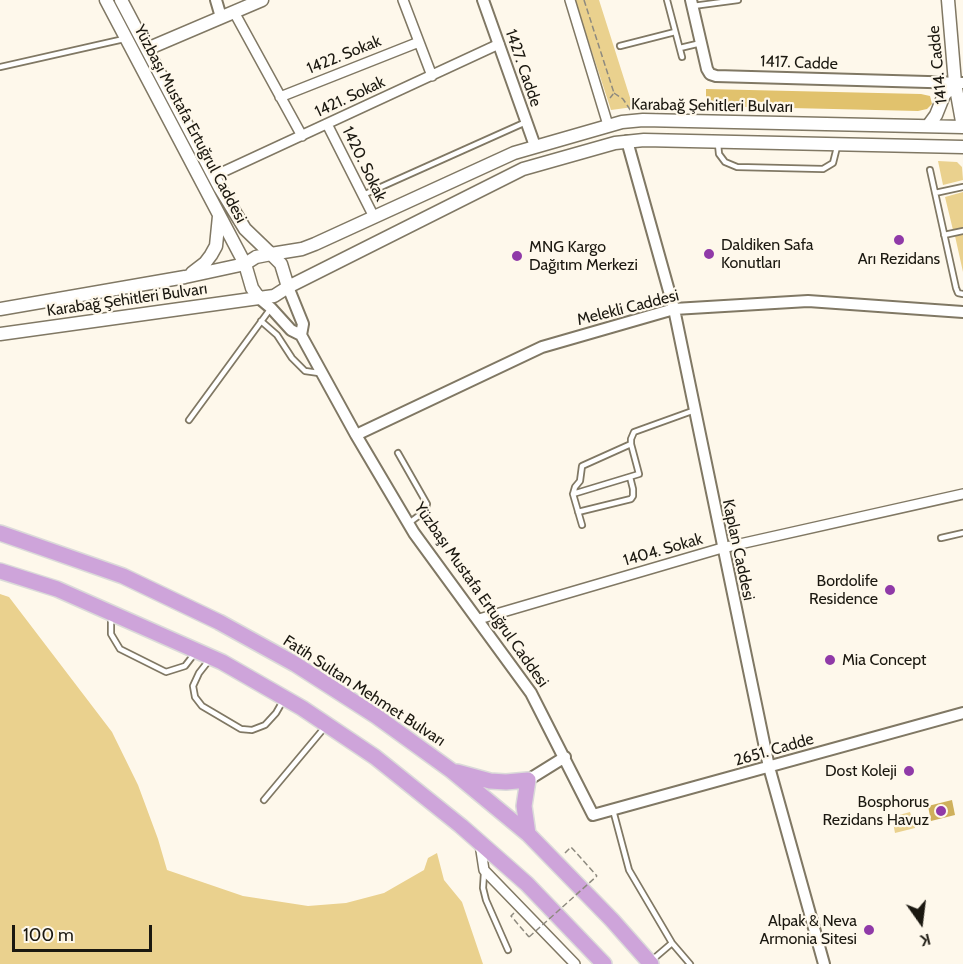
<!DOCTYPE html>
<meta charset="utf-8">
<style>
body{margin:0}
#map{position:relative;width:963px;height:964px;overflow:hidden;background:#fef8eb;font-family:Cabin,sans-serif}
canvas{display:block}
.north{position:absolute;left:891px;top:892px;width:60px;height:60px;-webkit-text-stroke:4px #fef8eb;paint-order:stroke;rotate:166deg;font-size:16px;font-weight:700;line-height:24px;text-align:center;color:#1b1810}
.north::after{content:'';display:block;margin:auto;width:21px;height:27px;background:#1b1810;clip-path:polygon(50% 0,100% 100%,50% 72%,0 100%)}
.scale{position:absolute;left:12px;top:925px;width:140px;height:27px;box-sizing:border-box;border:3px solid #1b1810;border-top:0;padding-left:8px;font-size:18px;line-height:21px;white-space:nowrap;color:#1b1810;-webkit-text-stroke:4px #fef8eb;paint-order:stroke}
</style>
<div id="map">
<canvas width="963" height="964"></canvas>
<div class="north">K</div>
<div class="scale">100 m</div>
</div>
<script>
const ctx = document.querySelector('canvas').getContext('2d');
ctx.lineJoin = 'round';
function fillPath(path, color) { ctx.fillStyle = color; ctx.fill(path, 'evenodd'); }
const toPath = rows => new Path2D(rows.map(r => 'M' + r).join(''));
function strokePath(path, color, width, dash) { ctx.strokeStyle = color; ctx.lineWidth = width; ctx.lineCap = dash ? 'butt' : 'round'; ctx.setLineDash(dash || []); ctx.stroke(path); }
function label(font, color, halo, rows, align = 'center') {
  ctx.font = font + ' Cabin,sans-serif'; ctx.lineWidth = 4.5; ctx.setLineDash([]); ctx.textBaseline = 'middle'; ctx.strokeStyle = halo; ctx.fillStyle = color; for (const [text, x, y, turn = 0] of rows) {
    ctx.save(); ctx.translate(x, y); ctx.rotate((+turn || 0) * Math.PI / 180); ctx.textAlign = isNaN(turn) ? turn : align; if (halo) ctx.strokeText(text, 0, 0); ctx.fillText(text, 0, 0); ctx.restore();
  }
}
fillPath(toPath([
 [575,0,599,0,633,107,611,110],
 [938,161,957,162,962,167,963,180,943,185],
 [963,192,963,228,953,230,945,197],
 [963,234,963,272,955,236],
 [0,594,9,597,112,732,138,785,158,839,167,870,243,896,308,906,346,903,384,893,424,870,428,858,437,853,444,880,462,902,483,964,0,964],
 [910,812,915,828,895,833,892,817]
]), '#ead18e');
fillPath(toPath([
 [706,89,921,94,930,96,932,104,927,109,918,111,706,106]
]), '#e1c26d');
fillPath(toPath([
 [952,800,955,815,931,821,928,806]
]), '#cfb05b');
const service = toPath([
 [667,0,682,57],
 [693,6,738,0],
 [620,46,675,32],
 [680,48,701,43],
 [0,67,124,39],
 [718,144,719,154,725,162,737,167,823,169,833,163,837,147],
 [930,170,956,288,958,293,963,294],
 [935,193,963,187],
 [363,195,526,122],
 [944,235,963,231],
 [261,321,277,335,292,358,305,371,319,373],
 [189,420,271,308],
 [398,453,427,504,425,511,409,523],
 [573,494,639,474,631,444,631,439,634,432,695,410],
 [578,512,631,499,633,496,633,489,630,477],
 [582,525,573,494,575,487,580,481,582,466,631,444],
 [941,538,963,533],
 [111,616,111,634,120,649,166,672,185,666,195,653],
 [210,659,199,673,193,686,195,697,202,706,241,729,252,730,265,725,276,713,284,699],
 [264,800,325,727],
 [613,810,629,870,672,943,690,964],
 [484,873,483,888,486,900,508,950],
 [651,961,672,943]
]);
const minor = toPath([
 [403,0,432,76],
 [570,0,608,125],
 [234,12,302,136],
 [280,97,419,42],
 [327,124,374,217],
 [214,176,499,44],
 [479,619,722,548,963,494],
 [480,844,484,870,575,964]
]);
const tertiary = toPath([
 [216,0,221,17],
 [483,0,535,146],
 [691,0,707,69,710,74,716,76,963,83],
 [627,141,674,309,769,767,824,964],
 [259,298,271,308,291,330,301,335,303,324,288,287],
 [301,335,356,435,414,533,531,693,593,815,963,713],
 [356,435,542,347,674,309,808,301,963,312],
 [528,780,565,757]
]);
const secondary = toPath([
 [106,0,245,264,252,288,259,298,274,296,288,287,523,169,615,143,644,140,963,147],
 [121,0,220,188,245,229,271,254,302,249,315,244,514,153,622,122,643,120,963,127],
 [948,0,955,83,963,127],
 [147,49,262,0],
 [928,126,936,115,944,95,955,83],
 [192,273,205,263,211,255,216,246,219,216],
 [0,309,185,277,245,264,256,257,271,254,281,264,288,287],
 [0,334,259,298]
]);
const trunk = toPath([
 [0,533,123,576,219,622,295,664,376,716,452,771,528,834,612,920,651,964],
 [0,571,57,589,222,662,302,708,375,757,461,826,527,884,604,964],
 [457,772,490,781,506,782,528,780,524,806,528,834]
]);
strokePath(service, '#807864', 8);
strokePath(minor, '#807864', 12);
strokePath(tertiary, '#807864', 14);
strokePath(secondary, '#807864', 15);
strokePath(trunk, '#dbdad9', 18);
strokePath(toPath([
 [584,0,614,93,610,98],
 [614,93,623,99,631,111],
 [565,853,571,847,597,876],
 [514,913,511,916,529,937]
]), '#8e8a7f', 1.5, [6, 3]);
strokePath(service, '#fff', 4.5);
strokePath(minor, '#fff', 9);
strokePath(tertiary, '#fff', 10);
strokePath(secondary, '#fff', 12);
strokePath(trunk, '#cea4da', 15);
strokePath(toPath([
 [529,937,597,876]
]), '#8e8a7f', 1.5, [6, 3]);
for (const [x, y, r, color] of [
 [899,240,6,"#903aa8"],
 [709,254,6,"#903aa8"],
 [517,256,6,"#903aa8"],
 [890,590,6,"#903aa8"],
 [830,660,6,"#903aa8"],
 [909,771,6,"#903aa8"],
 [941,811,6,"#903aa8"],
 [869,930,6,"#903aa8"]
]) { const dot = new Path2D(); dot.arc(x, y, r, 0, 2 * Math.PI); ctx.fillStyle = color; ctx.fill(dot); strokePath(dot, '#fef8eb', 2); }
label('16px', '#1b1810', '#fef8eb', [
 ["1422. Sokak",344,55,-22],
 ["1417. Cadde",799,63,2],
 ["1414. Cadde",938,65,-96],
 ["1427. Cadde",523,68,71],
 ["1421. Sokak",350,97,-25],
 ["Karabağ Şehitleri Bulvarı",712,106,1],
 ["Yüzbaşı Mustafa Ertuğrul Caddesi",190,124,62],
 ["1420. Sokak",364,164,64],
 ["Karabağ Şehitleri Bulvarı",127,300,-8],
 ["Melekli Caddesi",628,308,-14],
 ["1404. Sokak",663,550,-16],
 ["Kaplan Caddesi",738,550,78],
 ["Yüzbaşı Mustafa Ertuğrul Caddesi",481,595,55],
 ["Fatih Sultan Mehmet Bulvarı",364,691,33],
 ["2651. Cadde",774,750,-16]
]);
label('16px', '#1b1810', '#fef8eb', [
 ["Daldiken Safa",721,245,"left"],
 ["Konutları",721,263,"left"],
 ["MNG Kargo",529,247,"left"],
 ["Dağıtım Merkezi",529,265,"left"],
 ["Arı Rezidans",899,259,"center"],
 ["Bordolife",878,581],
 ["Residence",878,599],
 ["Mia Concept",842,660,"left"],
 ["Dost Koleji",897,771],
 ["Bosphorus",929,802],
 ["Rezidans Havuz",929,820],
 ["Alpak & Neva",857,921],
 ["Armonia Sitesi",857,939]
], 'right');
</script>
